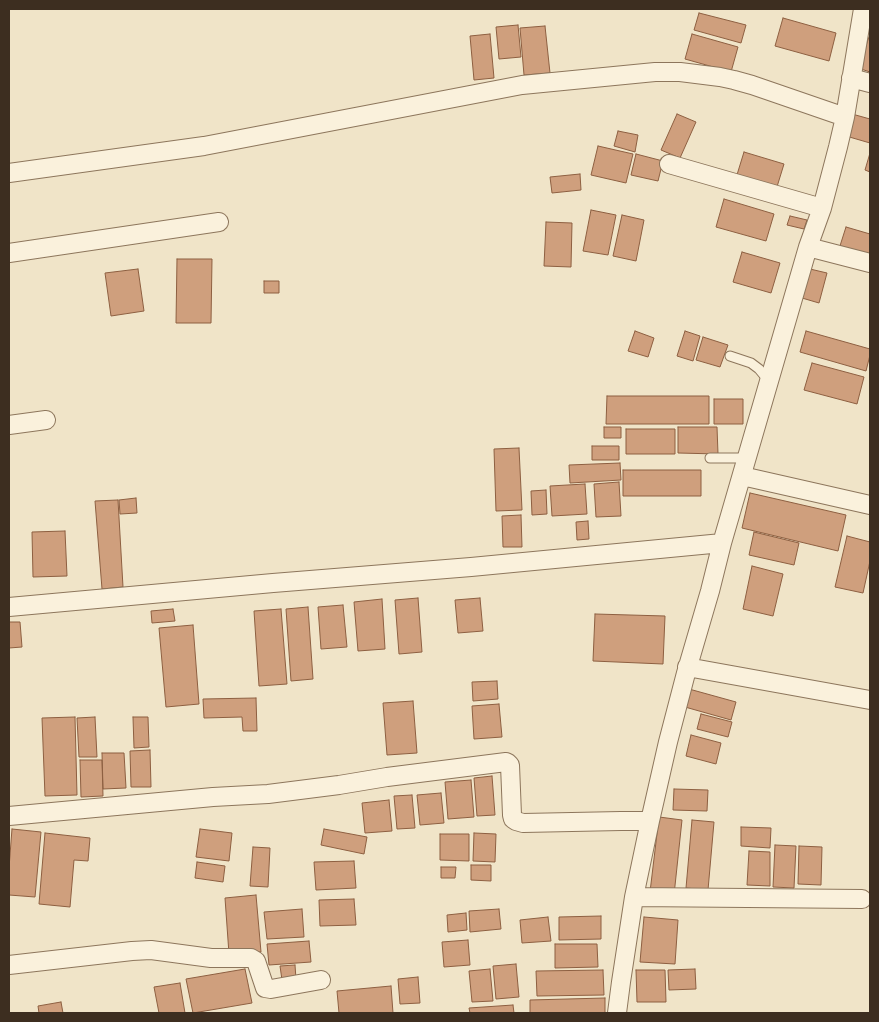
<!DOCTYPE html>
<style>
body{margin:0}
#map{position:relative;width:879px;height:1022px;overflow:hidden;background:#f0e4c8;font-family:Lora,serif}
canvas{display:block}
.frame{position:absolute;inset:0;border:10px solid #3d2e20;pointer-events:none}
</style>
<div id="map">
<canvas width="879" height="1022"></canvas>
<div class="frame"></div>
</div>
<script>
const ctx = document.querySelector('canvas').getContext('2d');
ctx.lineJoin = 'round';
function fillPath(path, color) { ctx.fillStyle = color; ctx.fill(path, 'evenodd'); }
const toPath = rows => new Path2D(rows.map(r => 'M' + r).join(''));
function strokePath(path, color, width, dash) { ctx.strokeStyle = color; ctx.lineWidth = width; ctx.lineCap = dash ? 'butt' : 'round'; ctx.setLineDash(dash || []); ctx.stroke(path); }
const building = toPath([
 [699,13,746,25,741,43,694,30,699,13],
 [783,18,836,33,829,61,775,46,783,18],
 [518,25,521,57,499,59,496,27,518,25],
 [545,26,550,73,524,75,520,28,545,26],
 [490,34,494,78,474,80,470,36,490,34],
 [692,34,738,47,731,72,685,59,692,34],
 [869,37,870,37,870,72,858,68,869,37],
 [677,114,696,122,680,158,661,150,677,114],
 [852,114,870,119,870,143,846,136,852,114],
 [618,131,638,135,635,152,614,146,618,131],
 [598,146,633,154,626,183,591,175,598,146],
 [744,152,784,164,776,190,736,178,744,152],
 [870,153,870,172,865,170,870,153],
 [636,154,663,161,658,181,631,175,636,154],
 [580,174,581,190,552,193,550,177,580,174],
 [724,199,774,214,766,241,716,227,724,199],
 [591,210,616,215,608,255,583,251,591,210],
 [622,215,644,220,636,261,613,256,622,215],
 [790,216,807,220,804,229,787,225,790,216],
 [546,222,572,223,571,267,544,266,546,222],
 [846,227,870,234,870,258,839,249,846,227],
 [742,252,780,263,771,293,733,282,742,252],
 [177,259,212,259,211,323,176,323,177,259],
 [138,269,144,311,111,316,105,273,138,269],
 [810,269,827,273,819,303,802,298,810,269],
 [264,281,279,281,279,293,264,293,264,281],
 [635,331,654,338,648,357,628,351,635,331],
 [685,331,700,336,693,361,677,356,685,331],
 [806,331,870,349,870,355,866,371,800,352,806,331],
 [703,337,728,345,720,367,696,360,703,337],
 [812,363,864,377,857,404,804,390,812,363],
 [607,396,709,396,709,424,606,424,607,396],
 [714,399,743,399,743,424,714,424,714,399],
 [604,427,621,427,621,438,604,438,604,427],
 [678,427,717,427,718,454,678,453,678,427],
 [626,429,675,429,675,454,626,454,626,429],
 [592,446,619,446,619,460,592,460,592,446],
 [519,448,522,510,496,511,494,449,519,448],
 [620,463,621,480,570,483,569,465,620,463],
 [623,470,701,470,701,496,623,496,623,470],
 [619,482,621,516,596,517,594,484,619,482],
 [585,484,587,514,552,516,550,486,585,484],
 [546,490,547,514,532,515,531,491,546,490],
 [750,493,846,515,838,551,742,528,750,493],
 [136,498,137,513,120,514,119,500,136,498],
 [118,500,123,587,102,589,95,501,118,500],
 [521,515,522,547,503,547,502,516,521,515],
 [588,521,589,539,577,540,576,522,588,521],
 [65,531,67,576,33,577,32,532,65,531],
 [754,532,799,543,794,565,749,555,754,532],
 [847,536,870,542,870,561,863,593,835,587,847,536],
 [752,566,783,574,773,616,743,609,752,566],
 [418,598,422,652,399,654,395,600,418,598],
 [480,598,483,631,458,633,455,600,480,598],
 [382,599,385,649,358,651,354,602,382,599],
 [343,605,347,647,321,649,318,607,343,605],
 [308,607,313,679,291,681,286,609,308,607],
 [173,609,175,621,152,623,151,611,173,609],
 [281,609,287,684,259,686,254,611,281,609],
 [595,614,665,616,663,664,593,661,595,614],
 [9,622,20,622,22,647,9,648,9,622],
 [193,625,199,704,166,707,159,628,193,625],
 [497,681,498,699,473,701,472,682,497,681],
 [689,689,736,702,731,720,685,707,689,689],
 [256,698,257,731,243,731,242,717,204,718,203,699,256,698],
 [413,701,417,753,387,755,383,703,413,701],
 [499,704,502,737,474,739,472,706,499,704],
 [701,714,732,722,728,737,697,729,701,714],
 [75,717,77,795,45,796,42,718,75,717],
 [95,717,97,757,79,757,77,718,95,717],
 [133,717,148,717,149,747,134,748,133,717],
 [691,735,721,743,716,764,686,756,691,735],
 [150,750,151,787,131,787,130,751,150,750],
 [102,753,124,753,126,788,103,789,102,753],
 [80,760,102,760,103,796,81,797,80,760],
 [492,776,495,815,477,816,474,778,492,776],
 [471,780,474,817,448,819,445,782,471,780],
 [674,789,708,790,707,811,673,810,674,789],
 [441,793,444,823,420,825,417,795,441,793],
 [412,795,415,828,397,829,394,796,412,795],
 [389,800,392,831,365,833,362,803,389,800],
 [659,817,682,820,674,895,650,892,659,817],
 [692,820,714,822,708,890,686,888,692,820],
 [741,827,771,828,770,848,741,846,741,827],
 [12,829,41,832,35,897,9,895,9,868,12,829],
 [200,829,232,833,229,861,196,857,200,829],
 [324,829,367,837,364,854,321,845,324,829],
 [45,833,90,838,88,861,74,860,70,907,39,904,45,833],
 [474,833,496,834,495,862,473,861,474,833],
 [440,834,469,834,469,861,440,860,440,834],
 [775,845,796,846,794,888,773,887,775,845],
 [799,846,822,847,821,885,798,884,799,846],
 [253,847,270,848,268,887,250,886,253,847],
 [749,851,770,852,770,886,747,885,749,851],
 [354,861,356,888,316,890,314,862,354,861],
 [197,862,225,866,223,882,195,878,197,862],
 [471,865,491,865,491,881,471,880,471,865],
 [441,867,456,867,455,878,441,878,441,867],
 [256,895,261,952,229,954,225,898,256,895],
 [354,899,356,925,320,926,319,900,354,899],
 [302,909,304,937,267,939,264,912,302,909],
 [499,909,501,929,470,932,469,911,499,909],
 [466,913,467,930,448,932,447,915,466,913],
 [601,916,601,939,559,940,559,917,601,916],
 [548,917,551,941,522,943,520,920,548,917],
 [644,917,678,920,675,964,640,962,644,917],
 [468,940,470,965,444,967,442,942,468,940],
 [309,941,311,962,269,965,267,944,309,941],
 [555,944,597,944,598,967,555,968,555,944],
 [516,964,519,997,496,999,493,966,516,964],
 [295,965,296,979,282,980,280,966,295,965],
 [245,969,252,1003,193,1013,186,979,245,969],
 [490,969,493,1001,472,1002,469,971,490,969],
 [695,969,696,989,669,990,668,970,695,969],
 [603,970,604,995,537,996,536,971,603,970],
 [636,970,665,970,666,1002,637,1002,636,970],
 [418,977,420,1003,400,1004,398,979,418,977],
 [180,983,185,1013,159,1013,154,987,180,983],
 [391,986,393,1013,339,1013,337,991,391,986],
 [605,998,605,1013,530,1013,530,1000,605,998],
 [61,1002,63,1013,39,1013,38,1006,61,1002],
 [513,1005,514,1013,470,1013,469,1008,513,1005]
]);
fillPath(building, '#cf9f7d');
strokePath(building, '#8d5f41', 1);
const lane = toPath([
 [730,356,751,363,759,369,769,381],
 [710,458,747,458]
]);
const street = toPath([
 [851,78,870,83],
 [669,164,822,208],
 [9,173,204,146,522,85,655,72,680,72,720,77,734,80,752,85,845,117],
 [808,247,870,263],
 [9,253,219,222],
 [9,425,46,420],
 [742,476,870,505],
 [9,607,273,583,471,567,722,543],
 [687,667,870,700],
 [9,816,213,797,268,794,339,785,387,777,506,762,508,763,510,765,512,815,513,819,516,821,523,823,621,821,650,821],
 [634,897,862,899],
 [9,965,132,951,151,950,211,958,251,958,256,961,265,988,271,989,321,980],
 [617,1013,621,982,634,897,650,821,668,742,686,673,710,591,722,543,808,247,822,208,838,147,845,117,863,9]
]);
strokePath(lane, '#8d765c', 11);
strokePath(street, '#8d765c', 20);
strokePath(lane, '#faf1dc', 9);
strokePath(street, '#faf1dc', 18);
</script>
